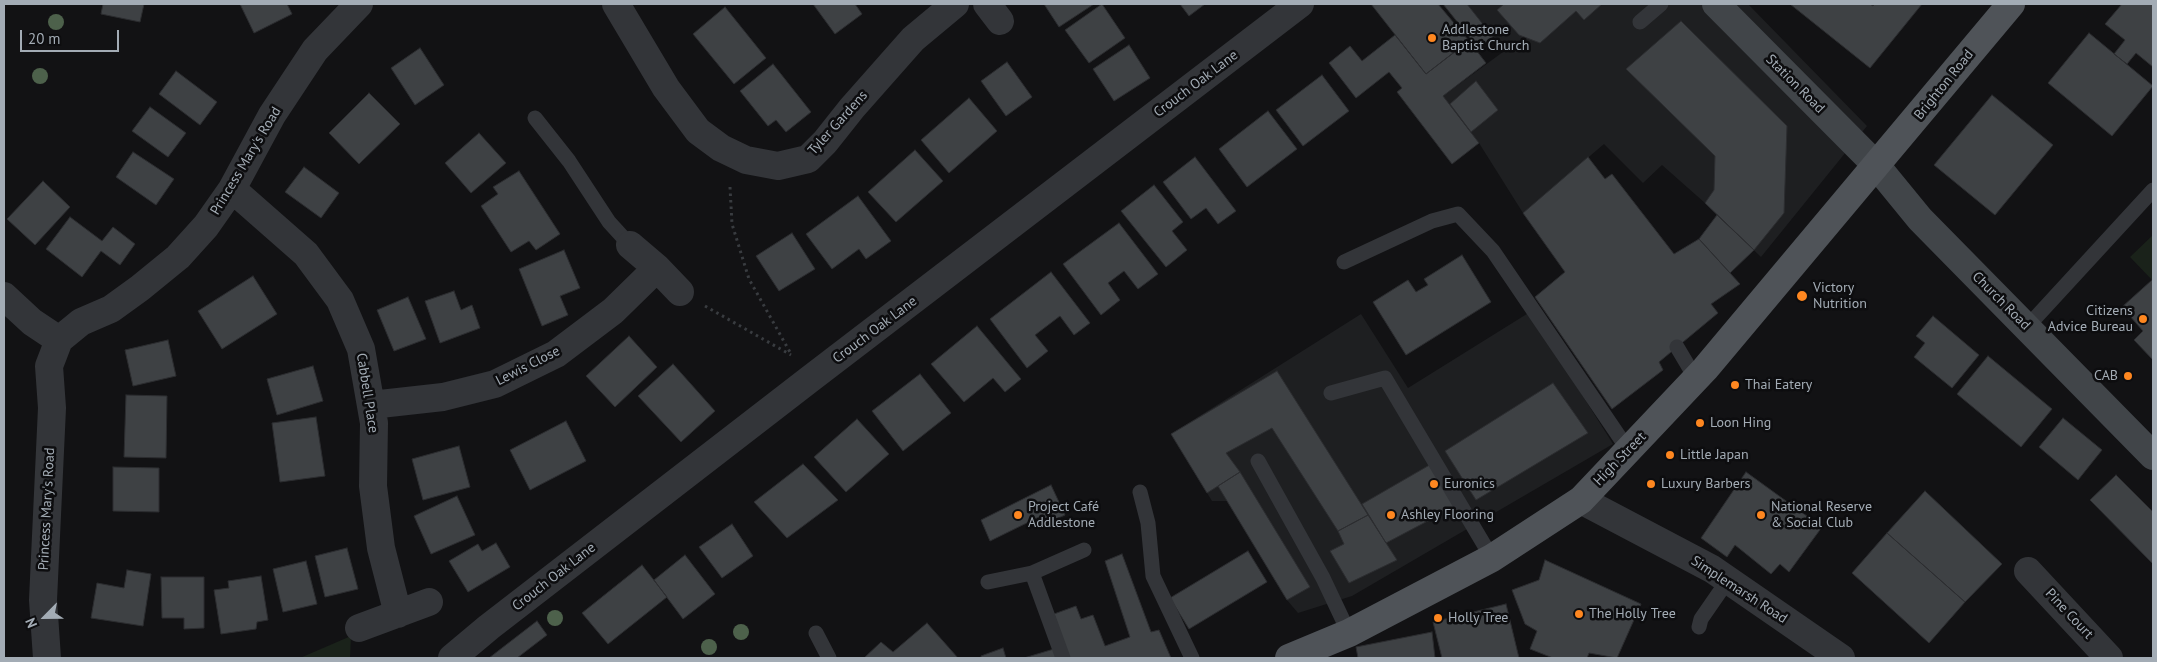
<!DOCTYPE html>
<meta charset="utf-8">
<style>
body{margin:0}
#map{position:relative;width:2157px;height:662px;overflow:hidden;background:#121214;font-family:"PT Sans",sans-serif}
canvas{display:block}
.frame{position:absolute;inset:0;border:5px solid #a3acb5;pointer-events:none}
.north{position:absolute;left:20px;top:592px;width:50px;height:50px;-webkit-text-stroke:4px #0d0d0f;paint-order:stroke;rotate:247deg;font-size:14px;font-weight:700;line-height:20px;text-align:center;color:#a3acb5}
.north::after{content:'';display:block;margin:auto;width:18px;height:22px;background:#a3acb5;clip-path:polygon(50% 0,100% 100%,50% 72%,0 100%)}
.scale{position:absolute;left:20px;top:30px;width:99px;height:22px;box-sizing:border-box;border:2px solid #a3acb5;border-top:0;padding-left:6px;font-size:15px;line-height:18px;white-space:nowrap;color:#a3acb5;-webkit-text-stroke:4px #0d0d0f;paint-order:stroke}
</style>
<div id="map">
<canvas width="2157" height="662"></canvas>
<div class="frame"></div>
<div class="north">N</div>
<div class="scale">20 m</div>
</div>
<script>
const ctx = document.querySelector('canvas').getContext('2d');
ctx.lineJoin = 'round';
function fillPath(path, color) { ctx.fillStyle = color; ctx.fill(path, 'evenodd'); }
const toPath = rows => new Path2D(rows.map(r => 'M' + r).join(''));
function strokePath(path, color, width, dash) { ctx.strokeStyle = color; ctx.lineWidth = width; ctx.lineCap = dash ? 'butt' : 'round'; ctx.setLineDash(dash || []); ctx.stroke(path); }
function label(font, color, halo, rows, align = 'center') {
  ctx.font = font + ' "PT Sans",sans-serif'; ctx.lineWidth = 5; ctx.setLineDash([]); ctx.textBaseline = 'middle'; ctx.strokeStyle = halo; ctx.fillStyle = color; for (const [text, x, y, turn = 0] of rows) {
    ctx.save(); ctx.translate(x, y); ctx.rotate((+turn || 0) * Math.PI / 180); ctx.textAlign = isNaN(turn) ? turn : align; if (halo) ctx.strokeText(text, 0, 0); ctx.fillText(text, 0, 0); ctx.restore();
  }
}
fillPath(toPath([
 [1467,4,1748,4,1867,126,1761,257,1705,203,1662,165,1643,183,1604,144,1523,213,1479,143,1443,96,1507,49,1493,37],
 [1530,312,1613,444,1352,596,1298,613,1287,600,1230,501,1212,501,1171,434,1361,314,1408,388]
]), '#1e1f21');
fillPath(toPath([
 [2153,235,2153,281,2130,257],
 [351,636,350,658,300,658]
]), '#1a221a');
const building = toPath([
 [103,4,144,4,140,22,101,14,103,4],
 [240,4,287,4,292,14,254,33,240,4],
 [813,4,855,4,862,14,835,34,813,4],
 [1044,4,1094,4,1059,27,1044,4],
 [1102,4,1125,38,1089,63,1065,30,1102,4],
 [1180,4,1205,4,1189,16,1180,4],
 [1371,4,1438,4,1469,41,1426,74,1371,4],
 [1443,4,1467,4,1493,37,1476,50,1486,63,1443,96,1479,143,1452,164,1397,92,1402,88,1389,72,1356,98,1329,63,1350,46,1362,61,1395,35,1426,74,1471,39,1443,4],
 [1504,4,1602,4,1584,20,1576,11,1540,43,1519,35,1497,10,1504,4],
 [1790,4,1870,4,1873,6,1875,4,1922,4,1870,68,1790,4],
 [2122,4,2153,4,2153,67,2136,53,2127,64,2114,54,2125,40,2105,24,2122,4],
 [725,7,766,58,734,84,693,34,725,7],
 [1681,21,1787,126,1784,213,1754,250,1705,203,1714,190,1715,156,1626,69,1681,21],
 [2089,33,2153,86,2112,136,2048,83,2089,33],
 [1129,45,1150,78,1114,101,1093,69,1129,45],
 [420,48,444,85,415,105,391,68,420,48],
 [1007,62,1032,97,1006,116,981,81,1007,62],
 [773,64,811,112,786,132,776,120,768,126,740,91,773,64],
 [176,71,217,102,200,125,159,94,176,71],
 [1322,75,1349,111,1303,146,1276,110,1322,75],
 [1476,81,1498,110,1471,132,1450,104,1476,81],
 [369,93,400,124,359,164,329,133,369,93],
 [1992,95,2053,145,1995,215,1934,165,1992,95],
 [969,98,997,131,949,173,921,140,969,98],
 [150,107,186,133,168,157,132,131,150,107],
 [1268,111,1297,149,1247,187,1219,149,1268,111],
 [479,133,506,163,471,193,445,163,479,133],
 [915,150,943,181,896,222,868,192,915,150],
 [133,152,174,179,156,205,116,177,133,152],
 [1195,157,1236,211,1218,224,1206,208,1191,219,1163,182,1195,157],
 [1588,157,1605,179,1612,174,1674,254,1699,239,1740,284,1711,304,1718,313,1659,362,1663,370,1612,409,1535,297,1565,272,1523,213,1588,157],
 [304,167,339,193,321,218,285,192,304,167],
 [519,171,560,234,536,250,529,241,511,252,481,206,498,194,493,187,519,171],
 [43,181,70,207,35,245,7,219,43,181],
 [1154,185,1183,222,1172,231,1187,250,1166,267,1121,211,1154,185],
 [858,196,891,241,866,259,859,249,832,269,806,234,858,196],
 [1717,215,1754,250,1730,273,1699,239,1717,215],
 [70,217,102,241,113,227,135,244,120,265,101,251,82,277,46,249,70,217],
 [1119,223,1158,274,1138,289,1124,271,1108,283,1120,300,1101,315,1063,264,1119,223],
 [792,233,815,269,779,291,756,256,792,233],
 [564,250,580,288,560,296,568,315,542,326,519,269,564,250],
 [1462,255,1491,302,1406,355,1373,302,1408,280,1416,292,1428,285,1424,279,1462,255],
 [1051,272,1090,323,1074,335,1060,316,1035,335,1048,351,1027,368,990,319,1051,272],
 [253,276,277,314,222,349,198,311,253,276],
 [2152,280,2153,281,2153,360,2134,340,2143,331,2122,307,2152,280],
 [454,291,461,310,472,305,480,328,440,343,425,301,454,291],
 [408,297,426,339,394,351,377,310,408,297],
 [1933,316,1979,355,1952,388,1914,357,1925,343,1916,336,1933,316],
 [977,326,1021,379,1005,392,993,378,964,402,931,364,977,326],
 [629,336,657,367,615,407,586,376,629,336],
 [168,340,176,376,133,386,125,350,168,340],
 [1988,356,2052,409,2021,447,1957,394,1988,356],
 [673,364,715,411,681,442,638,396,673,364],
 [313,366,323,401,277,415,267,379,313,366],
 [1277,371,1368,515,1338,531,1272,428,1226,453,1240,472,1207,493,1171,434,1277,371],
 [920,374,951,413,903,451,872,411,920,374],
 [1553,383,1588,433,1476,500,1445,451,1553,383],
 [126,395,167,396,166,458,124,457,126,395],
 [316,417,325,476,280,482,272,423,316,417],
 [2063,418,2102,450,2078,480,2039,447,2063,418],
 [857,419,889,454,846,492,814,457,857,419],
 [566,421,586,461,530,490,510,450,566,421],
 [459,446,470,487,423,500,412,459,459,446],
 [1433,463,1458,505,1386,543,1362,504,1433,463],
 [803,464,838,500,787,538,754,502,803,464],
 [113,467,159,468,159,512,113,511,113,467],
 [1240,472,1310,587,1287,600,1218,486,1240,472],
 [1746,472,1822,527,1789,572,1780,564,1771,574,1735,545,1727,557,1701,538,1746,472],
 [2116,475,2153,512,2153,564,2090,500,2116,475],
 [1051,485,1065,515,1047,523,1043,515,990,541,981,520,1051,485],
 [1925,491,2002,564,1965,602,1887,533,1925,491],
 [457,496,475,535,431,554,414,516,457,496],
 [1368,515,1397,560,1349,583,1330,551,1344,544,1338,531,1368,515],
 [732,524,753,556,722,578,699,547,732,524],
 [1887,533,1965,602,1929,643,1852,573,1887,533],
 [496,543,510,567,468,592,449,561,478,544,482,551,496,543],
 [347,548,358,589,325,597,315,556,347,548],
 [1248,551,1267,582,1189,629,1170,598,1248,551],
 [1122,554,1151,632,1159,630,1171,658,1069,658,1054,614,1076,606,1081,619,1093,615,1105,646,1130,637,1105,561,1122,554],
 [685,555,715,594,683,619,654,580,685,555],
 [1545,560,1641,604,1617,658,1589,653,1587,658,1553,658,1530,649,1537,631,1525,624,1512,590,1539,580,1545,560],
 [306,561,317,604,283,612,273,569,306,561],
 [642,565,667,597,608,644,582,613,642,565],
 [127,570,151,574,143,626,91,618,97,583,124,588,127,570],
 [261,576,268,620,257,622,256,629,221,634,214,590,229,588,228,581,261,576],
 [161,577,204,577,204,628,184,629,184,618,162,618,161,577],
 [1506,604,1519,658,1442,658,1433,622,1506,604],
 [537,621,547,635,517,658,489,658,537,621],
 [927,623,958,658,864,658,881,642,893,652,927,623],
 [1432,632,1435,658,1358,658,1356,647,1432,632],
 [1003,648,1006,658,981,658,981,656,1003,648],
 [1054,649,1058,658,1024,658,1054,649]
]);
fillPath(building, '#3e4144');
strokePath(building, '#2c2d30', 1);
strokePath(toPath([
 [730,187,732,224,749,279,791,354],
 [705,306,791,355]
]), '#393c40', 3, [2.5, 4]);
strokePath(toPath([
 [1640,22,1661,4],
 [535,118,569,161,609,222,630,245],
 [1344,262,1432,221,1458,214,1493,251,1629,451],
 [2027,327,2153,190],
 [1677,347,1696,379],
 [1331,393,1385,378,1492,558],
 [1258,461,1323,578,1349,633],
 [1140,492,1148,523,1153,576,1192,658],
 [1032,573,1063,658],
 [988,582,1032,573,1084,550],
 [1699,627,1701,619,1728,580],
 [816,633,829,658]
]), '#333539', 15);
strokePath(toPath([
 [616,4,666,88,698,131,721,148,746,160,778,166,808,159,825,142,852,108,913,39,955,4],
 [987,4,1000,21],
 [232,189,306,254,340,300,361,349,374,423,373,486,381,548,398,614],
 [630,245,657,268,680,292],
 [4,296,32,322,59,340],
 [371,405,443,397,495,384,556,354,613,311,657,268],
 [1581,500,1712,569,1841,658],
 [2028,571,2109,658],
 [359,628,429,602],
 [47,658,43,600,52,408,49,366,59,340,81,322,111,309,140,288,178,257,206,226,232,189,272,115,315,50,359,4],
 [452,658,489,627,810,379,1300,4]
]), '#333539', 28);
strokePath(toPath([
 [1716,4,1875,164,1920,219,2153,456]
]), '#414549', 28);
strokePath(toPath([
 [1289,658,1349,633,1492,558,1581,500,1705,369,2011,4]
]), '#4f5358', 28);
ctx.fillStyle = '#4d614b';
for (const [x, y] of [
 [56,22],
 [40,76],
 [555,618],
 [741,632],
 [709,647]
]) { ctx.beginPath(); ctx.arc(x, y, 8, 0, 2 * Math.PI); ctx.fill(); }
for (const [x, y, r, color] of [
 [1432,38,5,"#fe8720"],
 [1802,296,6,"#fe8720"],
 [2143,319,5,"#fe8720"],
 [2128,376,5,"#fe8720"],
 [1735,385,5,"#fe8720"],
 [1700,423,5,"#fe8720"],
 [1670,455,5,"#fe8720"],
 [1434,484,5,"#fe8720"],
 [1651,484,5,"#fe8720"],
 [1018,515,5,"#fe8720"],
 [1391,515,5,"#fe8720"],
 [1761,515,5,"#fe8720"],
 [1579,614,5,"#fe8720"],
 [1438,618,5,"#fe8720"]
]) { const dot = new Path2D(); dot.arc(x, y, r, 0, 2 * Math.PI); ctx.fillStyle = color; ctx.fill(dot); strokePath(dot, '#0d0d0f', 2); }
label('14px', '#a3acb5', '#0d0d0f', [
 ["Addlestone",1442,30],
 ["Baptist Church",1442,46],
 ["Victory",1813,288],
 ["Nutrition",1813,304],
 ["Citizens",2133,311,"right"],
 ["Advice Bureau",2133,327,"right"],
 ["CAB",2118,376,"right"],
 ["Thai Eatery",1745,385],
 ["Loon Hing",1710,423],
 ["Little Japan",1680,455],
 ["Euronics",1444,484],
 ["Luxury Barbers",1661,484],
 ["Project Café",1028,507],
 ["Addlestone",1028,523],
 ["National Reserve",1771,507],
 ["& Social Club",1771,523],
 ["Ashley Flooring",1401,515],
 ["The Holly Tree",1589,614],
 ["Holly Tree",1448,618]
], 'left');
label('14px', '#a3acb5', '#0d0d0f', [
 ["Crouch Oak Lane",1196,84,-37],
 ["Station Road",1795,84,45],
 ["Brighton Road",1944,85,-51],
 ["Tyler Gardens",838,123,-48],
 ["Princess Mary's Road",246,161,-59],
 ["Church Road",2001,301,45],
 ["Crouch Oak Lane",875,330,-37],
 ["Lewis Close",528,366,-27],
 ["Cabbell Place",367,393,81],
 ["High Street",1620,459,-46],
 ["Princess Mary's Road",47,509,-87],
 ["Crouch Oak Lane",554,577,-38],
 ["Simplemarsh Road",1739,590,33],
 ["Pine Court",2069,614,47]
]);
</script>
